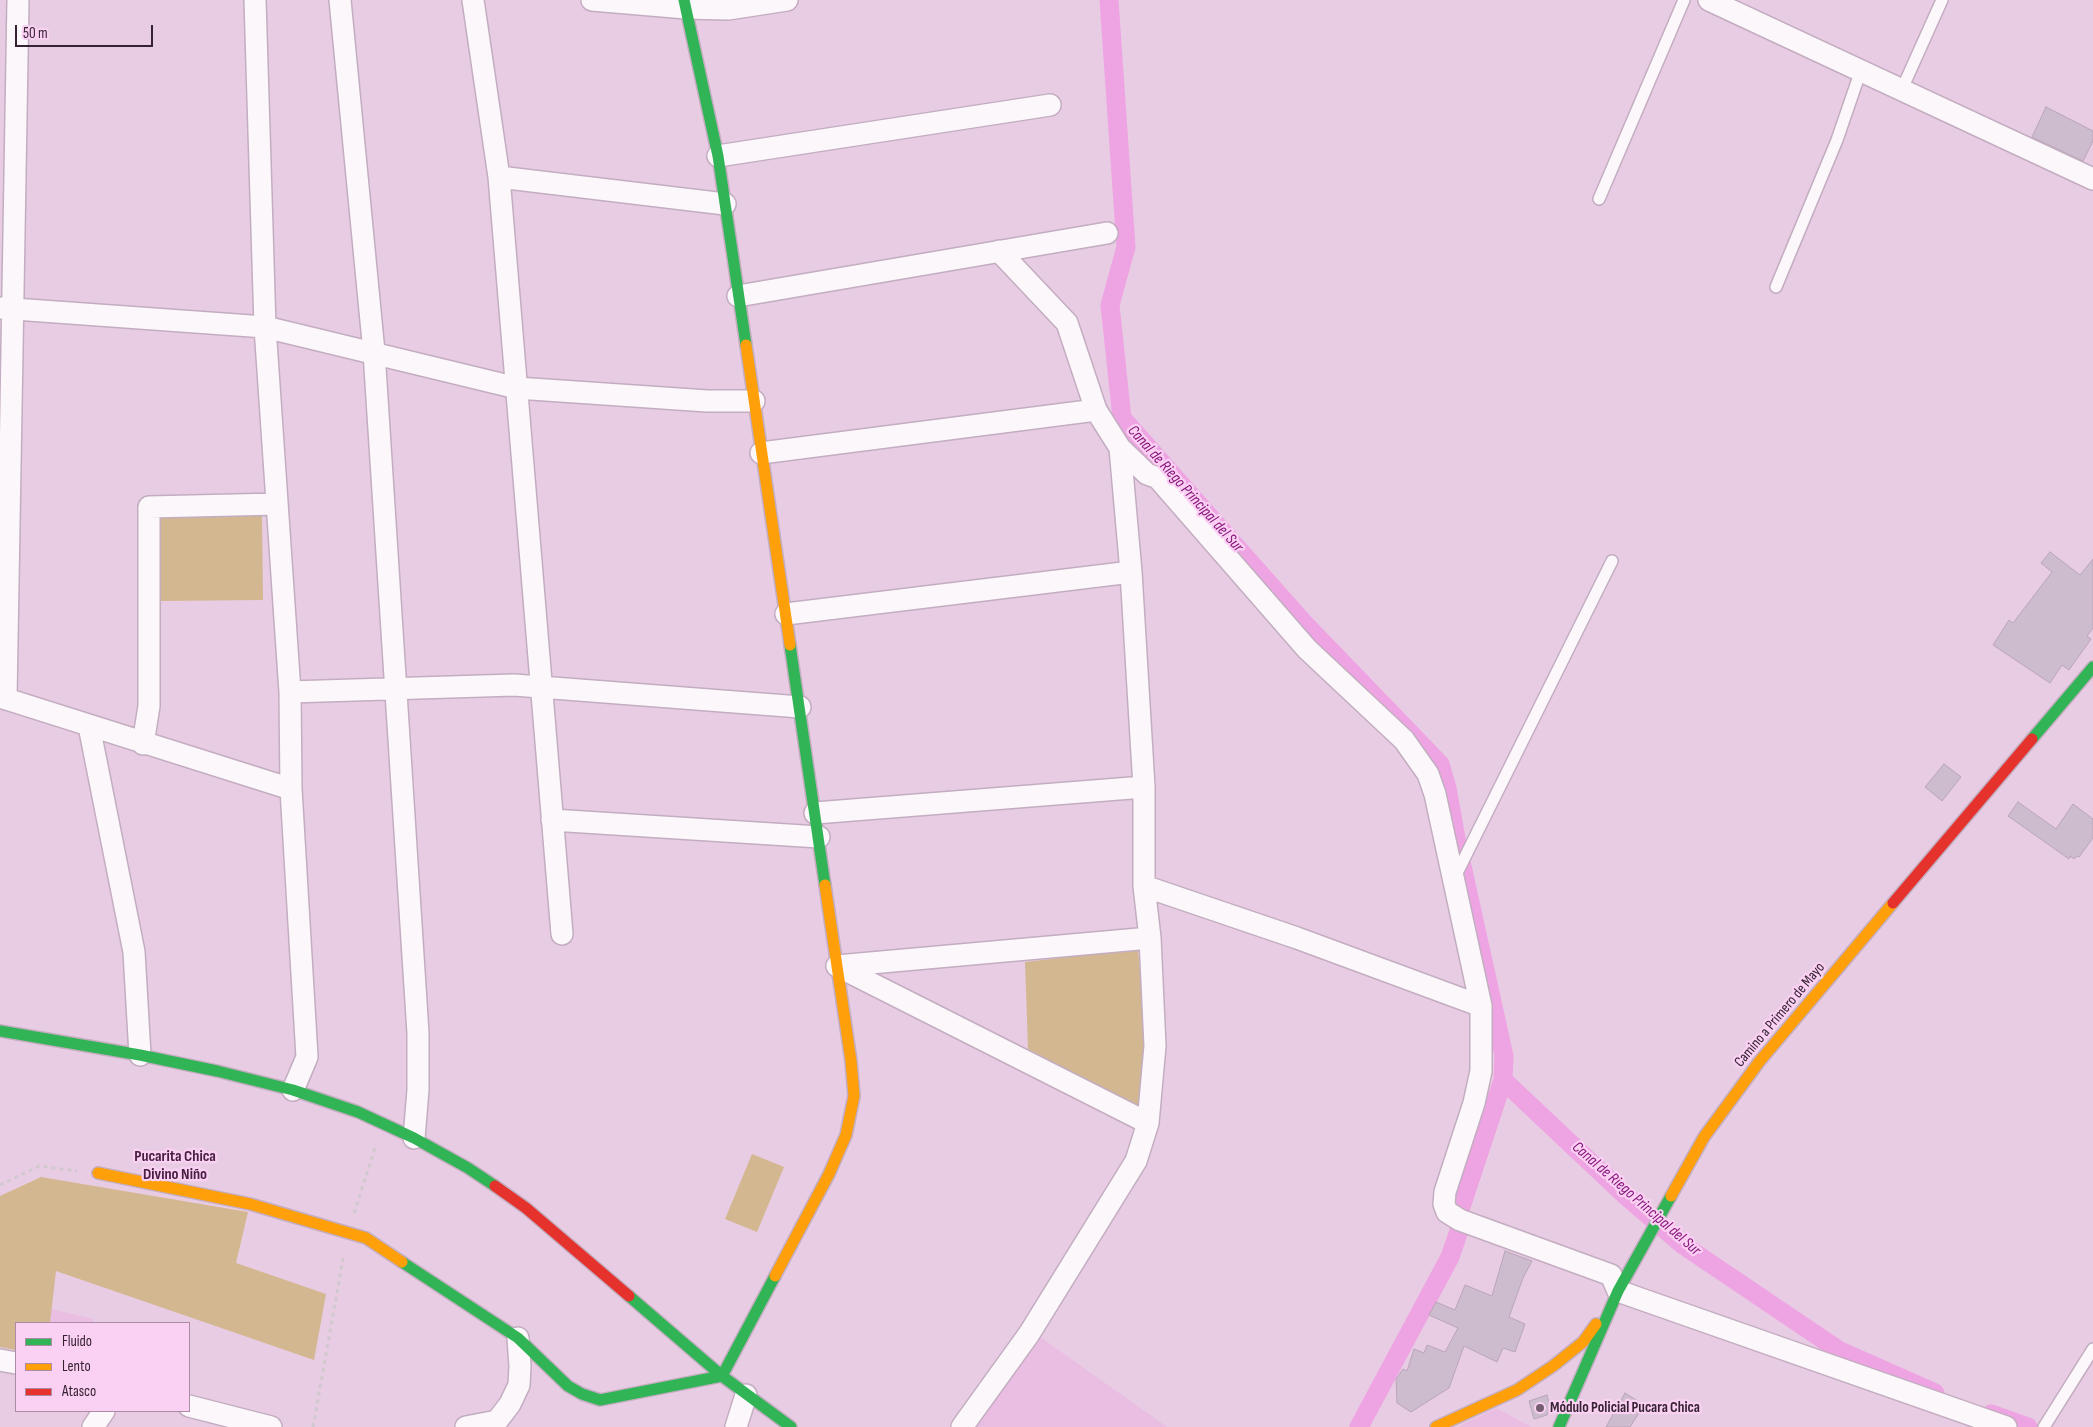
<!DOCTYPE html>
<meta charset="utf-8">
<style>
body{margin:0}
#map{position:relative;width:2093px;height:1427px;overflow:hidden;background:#e8cce3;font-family:"Sofia Sans Condensed",sans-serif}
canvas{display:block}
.legend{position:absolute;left:15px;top:1322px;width:175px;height:90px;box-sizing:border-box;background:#fbd1f3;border:1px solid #ac8ba6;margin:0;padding:6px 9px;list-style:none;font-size:15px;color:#352232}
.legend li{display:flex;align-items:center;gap:10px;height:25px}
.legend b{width:25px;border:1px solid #ac8ba6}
.scale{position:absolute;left:15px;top:25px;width:138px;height:22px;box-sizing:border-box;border:2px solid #352232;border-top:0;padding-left:6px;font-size:15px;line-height:18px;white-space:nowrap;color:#352232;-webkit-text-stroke:4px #fbd1f3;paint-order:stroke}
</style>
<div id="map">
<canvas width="2093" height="1427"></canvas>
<ul class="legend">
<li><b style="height:6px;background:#30b455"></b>Fluido</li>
<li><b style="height:6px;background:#ff9f0a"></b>Lento</li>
<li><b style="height:6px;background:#e5322d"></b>Atasco</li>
</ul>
<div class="scale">50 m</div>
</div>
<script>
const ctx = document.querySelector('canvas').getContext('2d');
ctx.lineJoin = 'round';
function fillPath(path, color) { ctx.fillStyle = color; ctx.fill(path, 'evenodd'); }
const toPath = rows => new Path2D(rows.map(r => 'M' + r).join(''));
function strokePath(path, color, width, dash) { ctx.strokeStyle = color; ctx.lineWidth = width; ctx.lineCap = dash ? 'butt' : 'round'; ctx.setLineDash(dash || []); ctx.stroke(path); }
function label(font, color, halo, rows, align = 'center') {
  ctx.font = font + ' "Sofia Sans Condensed",sans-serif'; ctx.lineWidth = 4.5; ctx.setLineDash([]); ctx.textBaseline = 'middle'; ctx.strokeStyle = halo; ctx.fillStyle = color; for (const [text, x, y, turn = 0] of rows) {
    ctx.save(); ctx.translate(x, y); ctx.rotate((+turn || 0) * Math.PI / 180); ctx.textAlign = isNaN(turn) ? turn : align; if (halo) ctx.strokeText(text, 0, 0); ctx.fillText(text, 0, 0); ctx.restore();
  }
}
fillPath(toPath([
 [51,1309,93,1319,94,1323,50,1323],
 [1036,1334,1167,1427,970,1427],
 [1496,1408,1532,1427,1457,1427]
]), '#eabee2');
fillPath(toPath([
 [262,515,263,600,161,601,159,517],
 [1138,949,1147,1053,1140,1108,1028,1049,1025,962],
 [752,1154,784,1167,757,1232,725,1219],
 [41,1177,248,1212,236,1263,326,1294,314,1360,56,1271,50,1323,16,1323,16,1350,0,1347,0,1196]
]), '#d3b790');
strokePath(toPath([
 [1109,0,1126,247,1110,305,1122,418,1303,622,1440,764,1447,788,1457,844],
 [1462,866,1504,1056,1503,1080,1625,1195,1683,1245,1840,1351,1935,1393],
 [1991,1414,2028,1427],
 [1359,1427,1450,1257,1459,1231,1460,1210,1503,1080]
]), '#eea4e3', 19);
const building = toPath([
 [2046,107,2093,131,2093,141,2083,161,2032,137,2046,107],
 [2050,552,2080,575,2093,559,2093,628,2087,636,2091,639,2069,670,2062,665,2050,683,1993,645,2009,620,2013,623,2052,572,2041,563,2050,552],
 [1944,764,1961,777,1942,801,1925,787,1944,764],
 [2018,802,2056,829,2073,804,2093,819,2093,838,2079,857,2077,856,2074,859,2070,856,2069,859,2008,816,2018,802],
 [1505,1251,1532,1261,1523,1278,1509,1317,1525,1324,1515,1352,1503,1348,1497,1362,1464,1346,1449,1388,1411,1412,1397,1403,1396,1379,1403,1369,1407,1371,1414,1349,1424,1353,1427,1345,1445,1352,1458,1328,1429,1315,1436,1302,1455,1310,1465,1285,1492,1296,1505,1251],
 [1625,1393,1644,1405,1630,1427,1606,1427,1625,1393],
 [1547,1395,1550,1407,1547,1415,1534,1419,1529,1401,1547,1395]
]);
fillPath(building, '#cdbbce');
strokePath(building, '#b8a5b9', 1);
const lane = toPath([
 [1902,89,1942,0],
 [1599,199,1684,0],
 [1776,287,1837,140,1861,70],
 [1455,877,1612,561],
 [2044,1427,2093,1349]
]);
const street = toPath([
 [255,0,265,327,290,692,291,789,307,1057,293,1090],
 [340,0,374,352,418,1033,418,1090,414,1138],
 [473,0,499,177,562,934],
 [592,0,686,8,728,9,787,0],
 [1709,0,2093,179],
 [718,156,1050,105],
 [499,177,725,204],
 [999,251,1067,323,1096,410,1120,448,1147,474,1158,478,1307,649,1404,740,1428,774,1435,794,1481,1006,1481,1071,1474,1103,1445,1192,1444,1204,1447,1212,1460,1220,1611,1275,1618,1291,2006,1427],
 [738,296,1107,233],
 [0,308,265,327,517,388,707,401,754,401],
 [761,453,1096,410],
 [786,614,1131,572],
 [290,692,514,685,800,707],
 [0,697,291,789],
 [6,699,18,0],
 [89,726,134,952,140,1055],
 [143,744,149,706,149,507,277,504],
 [815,813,1144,787],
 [552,820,819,837],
 [1144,886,1297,938,1481,1006],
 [1148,1123,837,966,1150,938],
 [0,1360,16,1363],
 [189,1406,271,1427],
 [93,1427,104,1411],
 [466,1427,497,1421,510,1404,519,1385,520,1366,518,1338],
 [736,1427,746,1395],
 [962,1427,1029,1334,1136,1161,1148,1123,1155,1046,1150,938,1144,886,1144,787,1131,572,1120,448]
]);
const fast = toPath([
 [684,0,718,156,746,345],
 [790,645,825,885],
 [2032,739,2093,667],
 [0,1031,140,1055,217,1071,293,1090,358,1112,414,1138,468,1168,495,1186],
 [402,1262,518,1338,568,1386,582,1394,600,1400,722,1376],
 [629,1296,722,1376,791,1427],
 [722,1376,775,1276],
 [1559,1427,1618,1291,1671,1196]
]);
const slow = toPath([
 [746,345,790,645],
 [98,1173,250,1204,366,1238,402,1262],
 [1671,1196,1704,1137,1759,1062,1893,903],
 [775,1276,829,1174,846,1135,854,1096,851,1061,825,885],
 [1436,1427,1517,1390,1553,1366,1583,1342,1596,1324]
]);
const jam = toPath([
 [1893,903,2032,739],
 [495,1186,526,1208,629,1296]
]);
strokePath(lane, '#c3adc0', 14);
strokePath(street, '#c3adc0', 24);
strokePath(fast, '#c3adc0', 14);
strokePath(slow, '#c3adc0', 14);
strokePath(jam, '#c3adc0', 14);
strokePath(toPath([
 [0,1185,39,1166,77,1171],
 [354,1213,376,1145],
 [313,1427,344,1253]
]), '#d1c9cf', 3, [4, 4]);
strokePath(lane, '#fcf7fb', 11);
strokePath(street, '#fcf7fb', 21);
strokePath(fast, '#30b455', 11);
strokePath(slow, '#ff9f0a', 11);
strokePath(jam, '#e5322d', 11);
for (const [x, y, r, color] of [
 [1540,1408,5,"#745e70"]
]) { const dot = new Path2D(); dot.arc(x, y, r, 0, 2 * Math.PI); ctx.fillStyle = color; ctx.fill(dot); strokePath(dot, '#fbd1f3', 2); }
label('15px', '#352232', '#fbd1f3', [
 ["Camino a Primero de Mayo",1780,1015,-50]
]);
label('bold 15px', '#352232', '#fbd1f3', [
 ["Módulo Policial Pucara Chica",1550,1408]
], 'left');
label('italic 16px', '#88177d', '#fbd1f3', [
 ["Canal de Riego Principal del Sur",1185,489,48],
 ["Canal de Riego Principal del Sur",1636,1199,41]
]);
label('bold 16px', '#482043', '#fbd1f3', [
 ["Pucarita Chica",175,1157],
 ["Divino Niño",175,1175]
]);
</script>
